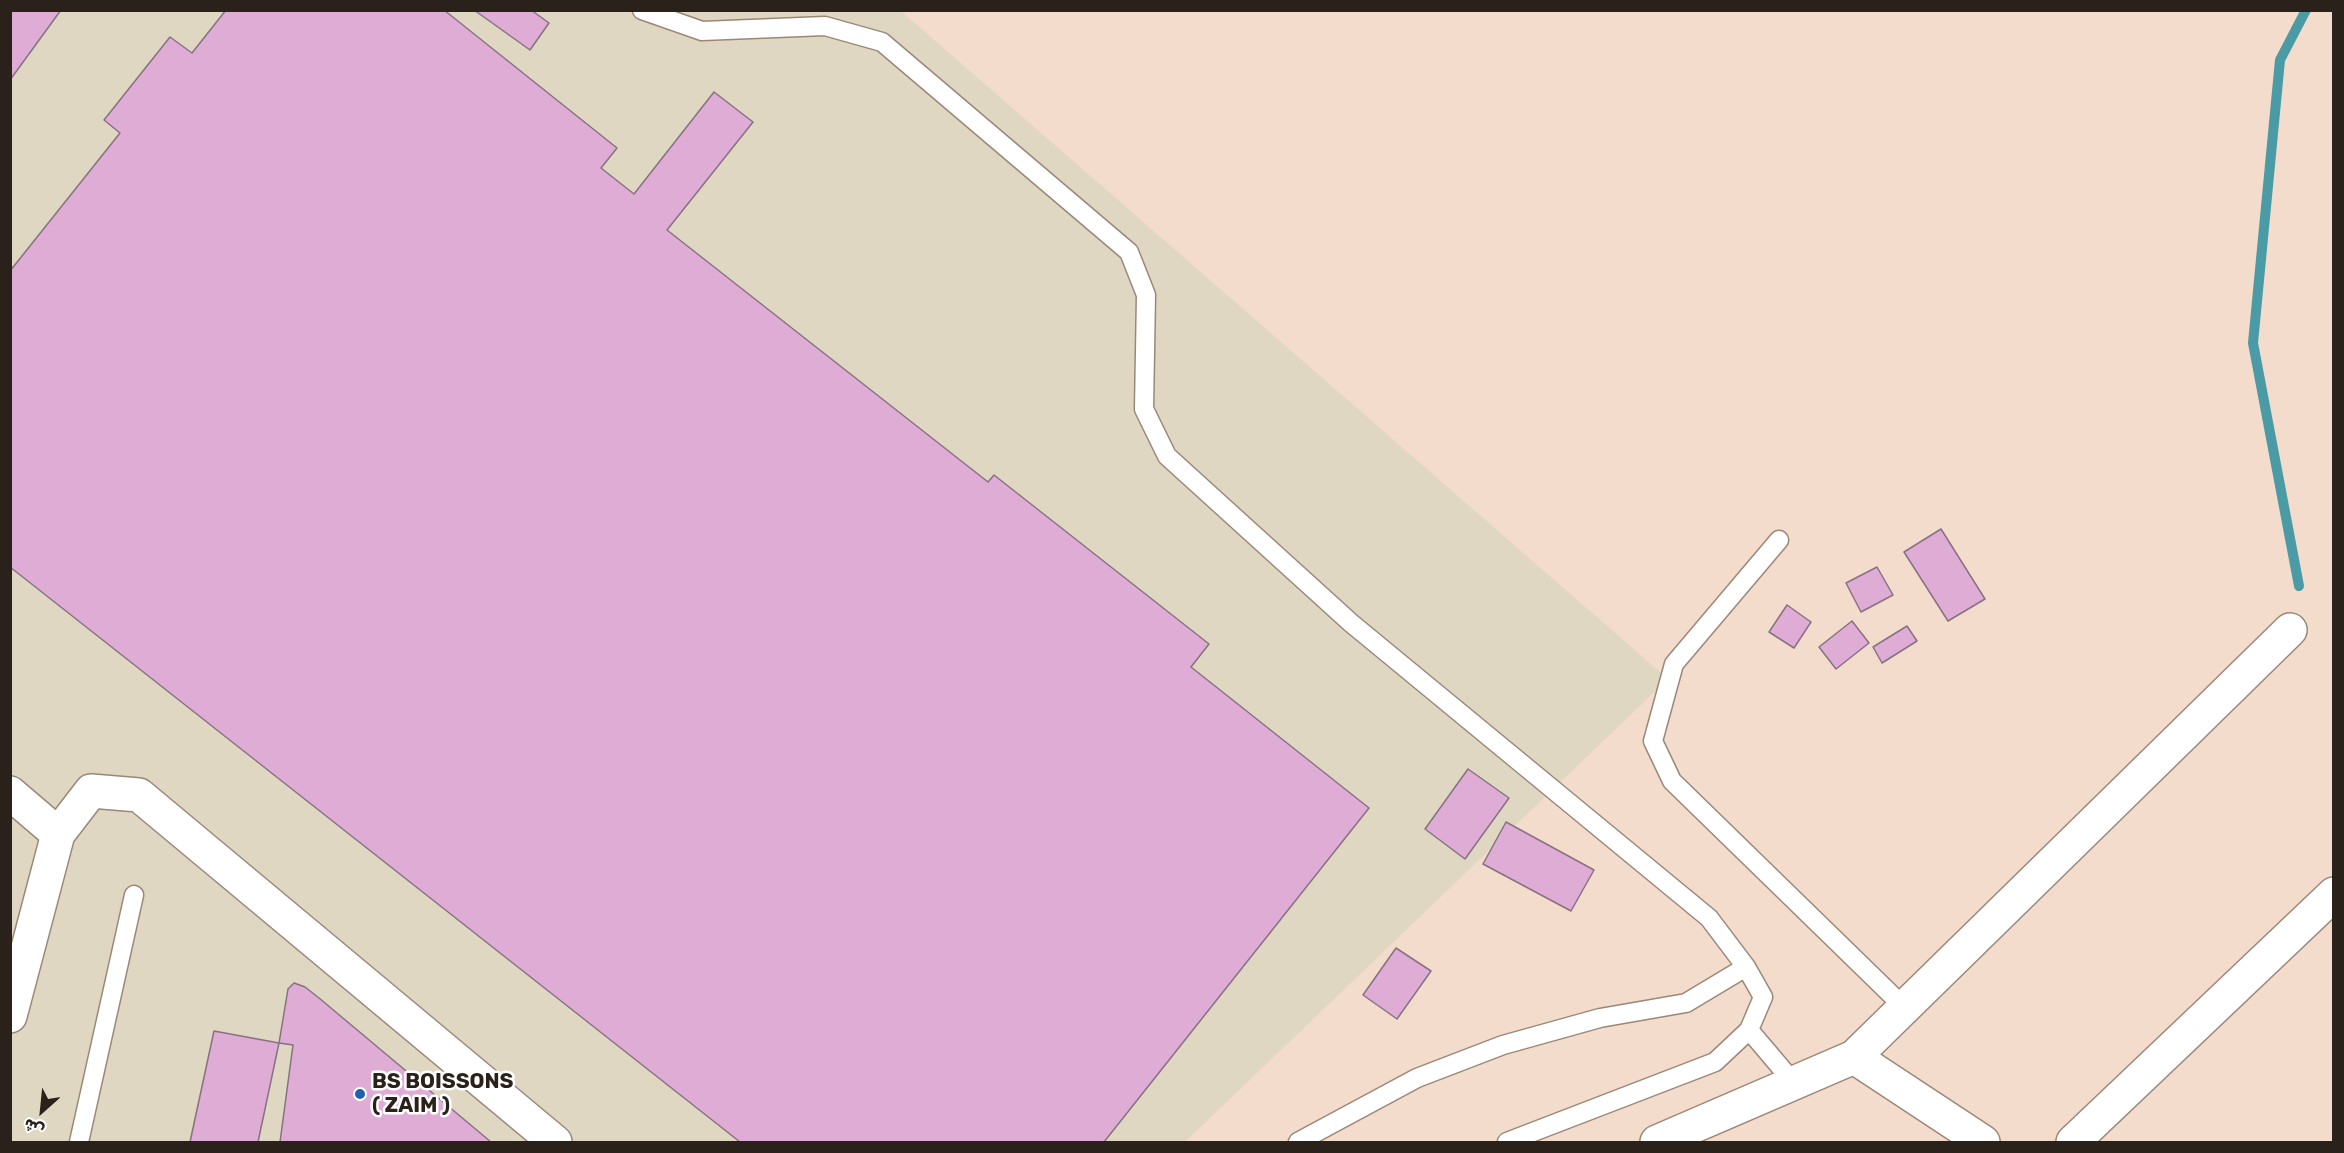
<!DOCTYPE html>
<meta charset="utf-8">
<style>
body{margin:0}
#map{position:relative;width:2344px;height:1153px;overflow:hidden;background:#f3dccc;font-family:Rubik,"Noto Sans Arabic",sans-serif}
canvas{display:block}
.frame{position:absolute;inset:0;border:12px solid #2a211b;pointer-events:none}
.north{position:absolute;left:12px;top:1081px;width:60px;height:60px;-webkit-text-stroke:4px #fff;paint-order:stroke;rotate:207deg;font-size:16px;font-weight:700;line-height:24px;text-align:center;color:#2a211b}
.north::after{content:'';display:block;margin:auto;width:21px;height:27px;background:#2a211b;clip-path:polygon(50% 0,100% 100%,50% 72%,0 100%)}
</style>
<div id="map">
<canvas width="2344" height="1153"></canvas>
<div class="frame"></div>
<div class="north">ش</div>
</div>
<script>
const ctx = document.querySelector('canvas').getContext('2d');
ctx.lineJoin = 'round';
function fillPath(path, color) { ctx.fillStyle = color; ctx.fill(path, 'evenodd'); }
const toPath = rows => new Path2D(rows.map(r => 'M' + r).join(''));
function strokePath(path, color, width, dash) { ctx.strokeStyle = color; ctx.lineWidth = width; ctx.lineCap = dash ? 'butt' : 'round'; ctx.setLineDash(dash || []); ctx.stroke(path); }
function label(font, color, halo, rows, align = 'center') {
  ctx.font = font + ' Rubik,sans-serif'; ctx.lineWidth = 5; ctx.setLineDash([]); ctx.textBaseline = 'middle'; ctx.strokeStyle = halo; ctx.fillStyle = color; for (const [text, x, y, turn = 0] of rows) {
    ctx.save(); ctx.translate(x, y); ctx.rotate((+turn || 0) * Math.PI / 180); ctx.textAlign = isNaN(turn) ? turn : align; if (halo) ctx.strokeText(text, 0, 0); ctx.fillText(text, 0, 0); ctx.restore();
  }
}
fillPath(toPath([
 [10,11,901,11,1668,679,1185,1142,11,1142]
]), '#e0d7c2');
strokePath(toPath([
 [2299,586,2253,343,2280,60,2306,10]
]), '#4a9ba5', 10);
const building = toPath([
 [10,10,61,10,10,80,10,10],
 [226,10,444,10,617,148,601,168,634,194,714,92,753,122,667,230,988,482,994,475,1209,644,1191,667,1369,808,1104,1142,740,1142,10,567,10,271,120,133,104,120,170,37,192,53,226,10],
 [474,10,531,10,549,23,530,50,474,10],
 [1941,529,1985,599,1948,621,1904,552,1941,529],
 [1877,567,1893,595,1861,612,1846,583,1877,567],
 [1787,605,1811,622,1794,648,1769,632,1787,605],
 [1852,621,1869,643,1836,669,1819,647,1852,621],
 [1907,626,1917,641,1882,663,1873,647,1907,626],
 [1468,769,1509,798,1465,859,1425,829,1468,769],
 [1506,822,1594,870,1571,911,1483,864,1506,822],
 [1396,948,1431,971,1397,1019,1363,995,1396,948],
 [294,983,305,987,319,998,491,1142,280,1142,293,1045,279,1043,288,989,294,983],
 [214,1031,279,1043,258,1142,190,1142,214,1031]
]);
fillPath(building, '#dfacd5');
strokePath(building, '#867282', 1.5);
const service = toPath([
 [642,10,702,31,825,26,882,42,1129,252,1146,295,1144,409,1167,456,1351,623,1709,918,1746,967,1763,997,1749,1030,1715,1062,1507,1142],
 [1779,540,1674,664,1653,741,1672,781,1905,1008],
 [1749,1030,1794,1083],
 [79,1142,134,895],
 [1298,1142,1417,1078,1503,1045,1600,1018,1686,1003,1746,967]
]);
const minor = toPath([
 [10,793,58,834,10,1016],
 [58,834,91,791,139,795,555,1142],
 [1854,1057,1983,1142],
 [1657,1142,1854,1057,2290,630],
 [2073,1142,2334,894]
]);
strokePath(service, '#9b8778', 21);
strokePath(minor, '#9b8778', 36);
strokePath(service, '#fff', 18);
strokePath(minor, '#fff', 33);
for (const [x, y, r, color] of [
 [360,1094,6,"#225fb0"]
]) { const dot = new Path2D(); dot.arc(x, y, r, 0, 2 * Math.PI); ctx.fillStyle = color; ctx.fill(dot); strokePath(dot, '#fff', 2); }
label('bold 21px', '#2a211b', '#fff', [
 ["BS BOISSONS",372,1082],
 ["( ZAIM )",372,1106]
], 'left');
</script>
